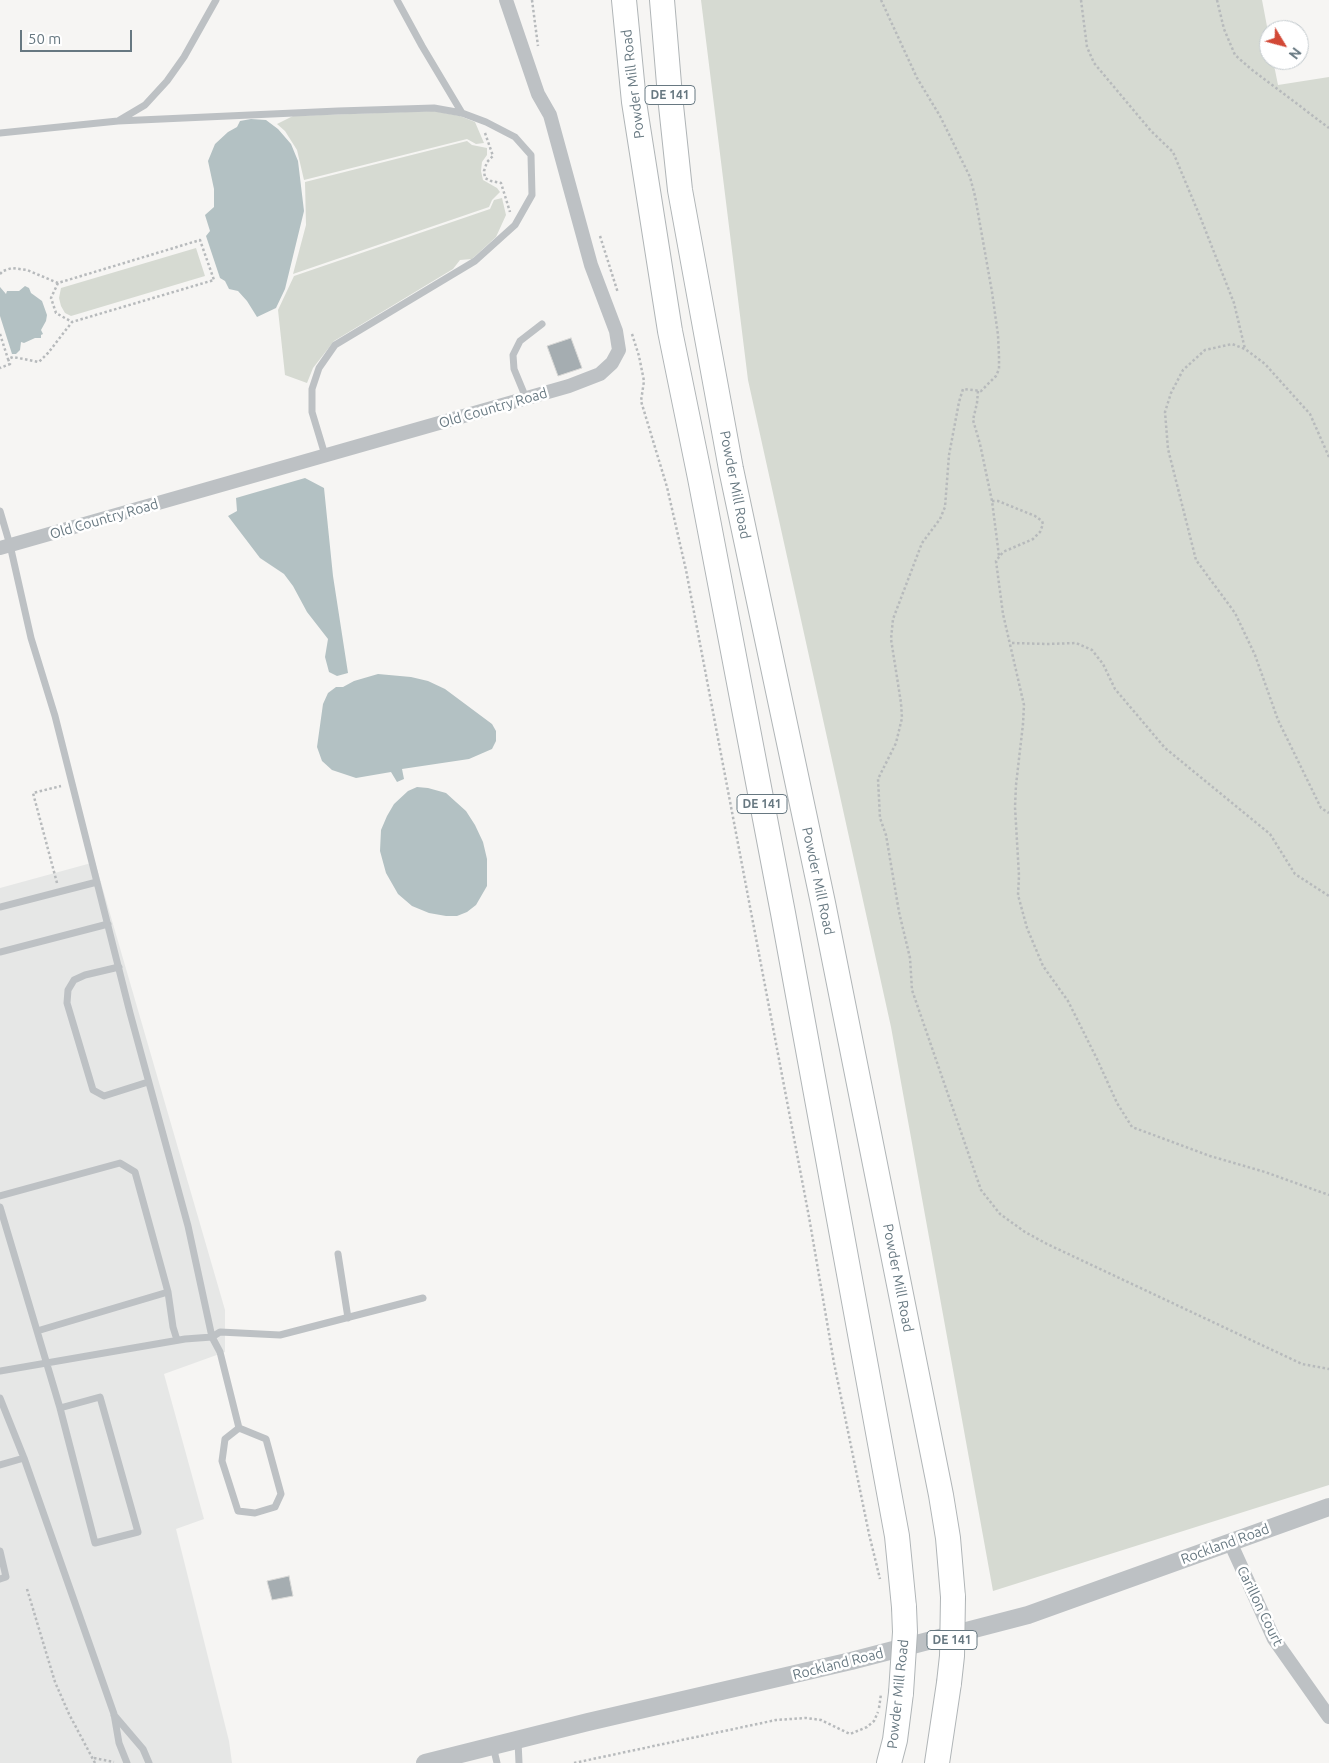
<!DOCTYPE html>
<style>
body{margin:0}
#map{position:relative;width:1329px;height:1763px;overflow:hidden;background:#f6f5f3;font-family:Ubuntu,sans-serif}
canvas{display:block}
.north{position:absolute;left:1259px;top:20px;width:50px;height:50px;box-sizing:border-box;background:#fff;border:1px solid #c2c9cd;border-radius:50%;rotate:127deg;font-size:14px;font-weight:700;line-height:20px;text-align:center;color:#677881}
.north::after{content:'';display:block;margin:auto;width:18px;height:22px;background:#d24836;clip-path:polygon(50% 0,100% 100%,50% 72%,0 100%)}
.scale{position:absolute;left:20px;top:30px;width:112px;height:22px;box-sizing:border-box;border:2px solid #677881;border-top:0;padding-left:6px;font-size:15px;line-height:18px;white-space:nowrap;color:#677881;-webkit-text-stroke:4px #fff;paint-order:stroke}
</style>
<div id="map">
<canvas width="1329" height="1763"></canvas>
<div class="north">N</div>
<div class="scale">50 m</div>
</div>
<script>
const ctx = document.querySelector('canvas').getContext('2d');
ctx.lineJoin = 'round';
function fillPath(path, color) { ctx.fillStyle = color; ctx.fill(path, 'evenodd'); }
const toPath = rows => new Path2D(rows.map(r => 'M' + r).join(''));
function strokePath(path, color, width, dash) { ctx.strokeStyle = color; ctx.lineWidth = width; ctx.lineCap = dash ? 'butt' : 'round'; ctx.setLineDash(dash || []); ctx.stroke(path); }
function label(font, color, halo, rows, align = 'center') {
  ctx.font = font + ' Ubuntu,sans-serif'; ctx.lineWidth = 5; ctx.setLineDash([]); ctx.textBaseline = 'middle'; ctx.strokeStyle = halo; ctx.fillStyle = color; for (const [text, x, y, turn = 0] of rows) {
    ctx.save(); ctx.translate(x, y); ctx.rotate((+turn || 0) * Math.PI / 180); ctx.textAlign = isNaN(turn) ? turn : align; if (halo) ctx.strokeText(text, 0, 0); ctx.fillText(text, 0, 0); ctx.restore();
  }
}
fillPath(toPath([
 [95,862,225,1310,225,1352,164,1374,204,1519,176,1529,229,1741,232,1763,0,1763,0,888]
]), '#e6e7e6');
fillPath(toPath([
 [701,0,1262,0,1269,37,1269,60,1273,60,1278,85,1329,77,1329,1485,993,1591,891,1027,748,380],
 [434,111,460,116,475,122,484,143,476,144,467,139,304,180,297,150,285,131,277,124,293,116],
 [467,141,472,145,487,148,487,155,482,162,481,171,483,180,497,188,500,192,492,200,489,207,293,274,306,225,305,182],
 [502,198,506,215,496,237,472,259,460,260,453,269,334,341,313,368,307,383,285,375,278,310,294,276,490,209,494,200],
 [196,248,205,276,71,316,65,313,61,306,59,298,61,288]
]), '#d6dad2');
fillPath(toPath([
 [251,119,266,120,278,129,291,144,298,161,304,211,285,289,276,308,257,317,247,301,238,291,229,289,225,281,220,278,206,236,210,231,205,215,214,207,214,189,208,161,215,144,228,132,237,127,240,121],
 [25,286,29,288,31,293,42,301,47,315,46,321,41,330,43,334,41,335,41,338,35,338,24,343,21,342,20,350,16,354,12,354,0,316,0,287,6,294,7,291,19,291],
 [305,478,324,488,333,576,348,673,337,676,329,672,325,657,328,639,307,612,293,586,284,574,260,558,228,516,237,511,236,498],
 [378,674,411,677,428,681,445,689,492,724,496,731,496,741,492,749,469,759,402,769,404,779,397,782,391,772,356,778,332,770,322,761,317,747,323,704,328,693,336,687,343,687,354,681],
 [417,787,428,788,446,793,466,811,475,825,483,842,487,859,487,886,476,905,467,912,457,916,446,916,429,913,412,906,398,894,386,873,380,851,381,830,387,816,394,804,408,791]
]), '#b3c1c3');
const building = toPath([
 [571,338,582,368,558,376,547,346,571,338],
 [289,1576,293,1596,272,1600,267,1581,289,1576]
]);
fillPath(building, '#a5adb1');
strokePath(building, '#d7d7d5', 1);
const trunk = toPath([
 [624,0,634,102,670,331,700,478,783,913,897,1536,904,1607],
 [662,0,670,96,680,190,705,327,731,469,823,903,941,1495,948,1538,953,1597],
 [889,1763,895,1740,901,1693],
 [937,1763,949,1683]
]);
strokePath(trunk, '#b0b5b7', 26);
strokePath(toPath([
 [532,0,538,46],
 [881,0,917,78,940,116,970,177,975,196,992,292,998,335,999,356,999,369,996,376,981,391,963,389,959,402,949,455,945,507,940,519,922,543,893,619,891,639,901,703,902,718,896,743,878,779,880,818,886,835,899,912,910,958,912,990,981,1190,1000,1214,1025,1232,1047,1244,1302,1364,1329,1369],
 [1081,0,1087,47,1094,63,1151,131,1173,152,1201,219,1234,303,1245,349],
 [1217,0,1224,29,1235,55,1251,69,1329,128],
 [485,133,493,156,487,162,484,171,485,178,491,181,501,183,510,212],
 [600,236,618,293],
 [0,274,3,271,12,268,27,270,58,283,200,240,214,280,72,322,48,353,39,362,13,357,8,359,10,364,0,368],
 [58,283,51,298,56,313,72,322],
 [0,334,8,359],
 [632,334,639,356,644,381,641,401,667,487,686,570,809,1217,834,1363,869,1534,880,1579],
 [978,391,977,403,973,420,980,444,992,501,999,556],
 [1329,457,1310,414,1265,364,1245,349,1232,344,1205,350,1183,370,1171,393,1165,412,1168,449,1196,560,1235,613,1255,655,1278,720,1321,808,1329,813],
 [992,501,998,501,1035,516,1042,521,1043,524,1040,532,1033,539,1003,552,996,561,1003,614,1024,705,1023,724,1016,785,1015,807,1019,876,1018,895,1027,928,1043,966,1068,1001,1097,1059,1117,1103,1132,1127,1210,1156,1265,1172,1329,1195],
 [1012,643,1047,644,1076,643,1092,650,1103,664,1115,689,1165,748,1270,834,1295,874,1329,896],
 [57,883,33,793,61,786],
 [27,1589,55,1682,69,1714,95,1763],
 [94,1758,114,1762],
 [574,1763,776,1720,806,1718,821,1720,850,1734,867,1727,874,1721,878,1712]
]), '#b7babc', 2.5, [2.5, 2.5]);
strokePath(toPath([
 [397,0,422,46,462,113],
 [118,121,338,111,434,108,462,113,486,122,515,137,531,155,532,195,515,225,475,261,335,345,319,368,312,389,312,412,325,455],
 [0,133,118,121,145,105,167,81,184,57,216,0],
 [526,398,514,369,513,355,520,341,542,324],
 [0,511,10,545,31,638,55,716,130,1013,188,1226,212,1337,220,1352,239,1428,225,1439,222,1461,238,1511,255,1513,275,1507,281,1494,266,1439,239,1428],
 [0,907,97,882],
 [0,952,108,924],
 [119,967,85,975,74,980,68,990,67,1003,93,1090,104,1096,148,1082],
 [0,1196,120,1163,135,1172,168,1292,173,1327,177,1340],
 [0,1207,60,1408,95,1543,138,1532,100,1397,60,1408],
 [338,1254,348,1318],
 [37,1331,168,1292],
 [0,1371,185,1339,212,1337,220,1332,280,1335,423,1298],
 [0,1398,24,1458,114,1714,119,1743,127,1763],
 [0,1465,24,1458],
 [0,1551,6,1577,0,1579],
 [114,1715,143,1749,149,1763],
 [518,1741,519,1763],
 [493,1746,497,1763]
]), '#bdc1c4', 7);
strokePath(toPath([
 [0,548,569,386,600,374,612,363,619,350,616,331,591,265,550,115,538,94,506,0],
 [1230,1542,1274,1639,1329,1717]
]), '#bdc1c4', 14);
strokePath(toPath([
 [425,1763,588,1722,851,1661,1028,1615,1329,1507]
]), '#bdc1c4', 18);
strokePath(trunk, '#fff', 24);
const trunkBridge = toPath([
 [949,1683,952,1656,953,1597],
 [901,1693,905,1632,904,1607]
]);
strokePath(trunkBridge, '#b0b5b7', 26, []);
strokePath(toPath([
 [879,1708,881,1694]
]), '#b7babc', 2.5, [2.5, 2.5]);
strokePath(trunkBridge, '#fff', 24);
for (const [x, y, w] of [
 [670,95,50],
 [762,804,50],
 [952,1640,50]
]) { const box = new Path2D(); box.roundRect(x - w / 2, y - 9.5, w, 19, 4); ctx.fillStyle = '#fff'; ctx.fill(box); strokePath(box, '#677881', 1); }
label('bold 12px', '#677881', null, [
 ["DE 141",670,95],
 ["DE 141",762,804],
 ["DE 141",952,1640]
]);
label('14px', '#677881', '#fff', [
 ["Powder Mill Road",633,84,-97],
 ["Old Country Road",493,408,-16],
 ["Powder Mill Road",735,485,79],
 ["Old Country Road",104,519,-16],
 ["Powder Mill Road",818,881,78],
 ["Powder Mill Road",898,1278,79],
 ["Rockland Road",1225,1544,-20],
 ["Carillon Court",1260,1606,64],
 ["Rockland Road",838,1664,-14],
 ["Powder Mill Road",898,1694,-84]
]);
</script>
